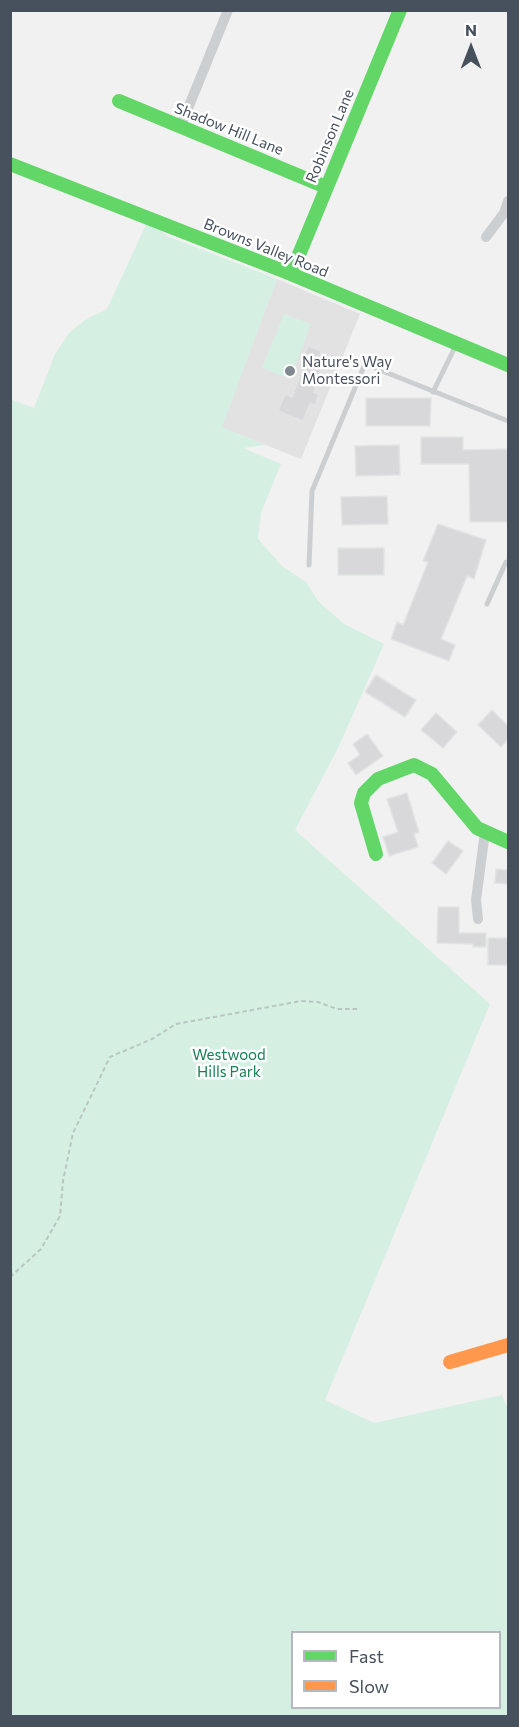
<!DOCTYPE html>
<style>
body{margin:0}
#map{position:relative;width:519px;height:1727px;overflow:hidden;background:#f1f1f1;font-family:Commissioner,sans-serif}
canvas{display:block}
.frame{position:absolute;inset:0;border:12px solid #47515e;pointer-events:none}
.legend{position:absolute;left:291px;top:1631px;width:210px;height:78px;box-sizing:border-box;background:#fff;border:2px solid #b5b9bf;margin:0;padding:8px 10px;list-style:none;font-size:18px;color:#47515e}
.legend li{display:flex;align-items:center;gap:12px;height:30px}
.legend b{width:30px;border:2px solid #b5b9bf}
.north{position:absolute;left:441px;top:18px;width:60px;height:60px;-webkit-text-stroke:4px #fff;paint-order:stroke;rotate:0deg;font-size:16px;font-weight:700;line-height:24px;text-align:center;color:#47515e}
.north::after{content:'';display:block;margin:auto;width:21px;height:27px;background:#47515e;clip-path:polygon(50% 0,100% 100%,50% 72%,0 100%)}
</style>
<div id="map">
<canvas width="519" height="1727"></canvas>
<div class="frame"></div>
<ul class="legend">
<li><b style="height:8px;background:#63d668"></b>Fast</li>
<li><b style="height:8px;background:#ff974d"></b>Slow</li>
</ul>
<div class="north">N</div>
</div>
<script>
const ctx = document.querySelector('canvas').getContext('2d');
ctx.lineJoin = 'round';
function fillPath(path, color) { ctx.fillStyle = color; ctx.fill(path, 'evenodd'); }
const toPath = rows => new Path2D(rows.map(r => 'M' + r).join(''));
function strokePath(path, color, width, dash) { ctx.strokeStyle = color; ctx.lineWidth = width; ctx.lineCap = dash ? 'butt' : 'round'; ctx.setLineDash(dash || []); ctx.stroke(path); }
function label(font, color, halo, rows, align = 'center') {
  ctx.font = font + ' Commissioner,sans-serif'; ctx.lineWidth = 5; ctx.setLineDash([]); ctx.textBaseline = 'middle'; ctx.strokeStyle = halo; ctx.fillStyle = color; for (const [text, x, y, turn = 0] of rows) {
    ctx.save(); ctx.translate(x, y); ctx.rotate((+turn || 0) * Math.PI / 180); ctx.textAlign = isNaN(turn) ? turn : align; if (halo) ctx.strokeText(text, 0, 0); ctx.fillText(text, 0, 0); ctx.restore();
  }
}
fillPath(toPath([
 [277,279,360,314,301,459,221,427]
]), '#e3e2e3');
fillPath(toPath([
 [149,218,167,236,277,279,222,427,265,445,243,448,281,464,261,513,258,539,283,567,306,582,318,601,344,624,384,644,339,746,295,830,490,1004,325,1400,374,1423,502,1395,508,1410,508,1716,11,1716,10,399,34,408,55,354,69,333,85,320,107,309],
 [292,1632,500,1632,500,1708,292,1708],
 [284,314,311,324,290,379,262,368]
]), '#d5f0e2');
const building = toPath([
 [308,346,322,351,320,355,325,357,314,392,319,395,315,405,310,403,303,421,278,411,285,394,292,397,300,376,304,364,301,363,308,346],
 [366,398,431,398,430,426,366,426,366,398],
 [421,437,463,437,463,450,508,449,508,522,470,522,469,464,421,464,421,437],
 [399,445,400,475,356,476,355,446,399,445],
 [387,496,388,524,342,525,341,497,387,496],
 [438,524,486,540,474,579,467,576,441,639,455,645,449,661,391,639,397,622,403,625,428,562,423,561,438,524],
 [338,548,384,548,384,575,338,575,338,548],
 [376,675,416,700,405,717,365,692,376,675],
 [492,710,508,726,508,739,501,747,478,725,492,710],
 [436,713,457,732,443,748,421,730,436,713],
 [367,734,383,756,356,775,348,763,360,755,353,744,367,734],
 [407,793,419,832,414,834,418,847,389,856,383,837,398,832,387,799,407,793],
 [448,841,463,851,446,874,432,863,448,841],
 [496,869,508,870,508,884,495,883,496,869],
 [438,907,459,907,459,933,486,933,486,947,473,947,473,944,437,943,438,907],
 [488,938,508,938,508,965,488,965,488,938]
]);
fillPath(building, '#d8d8da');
strokePath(building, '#e2e3e4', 1.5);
strokePath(toPath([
 [10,1277,41,1249,60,1216,63,1181,73,1133,110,1057,152,1039,176,1024,301,1001,318,1002,337,1009,360,1009]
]), '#b9c6c3', 2, [4.5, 3]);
strokePath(toPath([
 [433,392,456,345],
 [309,565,312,491,365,364,508,421],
 [487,604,506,562,508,563]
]), '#cccfd2', 5);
strokePath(toPath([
 [180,128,228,10],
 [486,237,504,213,508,201],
 [478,919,476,900,485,832]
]), '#cccfd2', 10);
strokePath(toPath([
 [119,101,326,187],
 [10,164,291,274,508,365],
 [291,274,400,10],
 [376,854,361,803,364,793,378,779,414,765,432,774,477,828,508,842]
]), '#63d668', 14);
strokePath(toPath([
 [450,1362,508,1345]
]), '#ff974d', 14);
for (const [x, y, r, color] of [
 [290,371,6,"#828991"]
]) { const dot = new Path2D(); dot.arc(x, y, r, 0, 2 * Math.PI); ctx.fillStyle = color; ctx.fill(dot); strokePath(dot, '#fff', 2); }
label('15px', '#47515e', '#fff', [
 ["Shadow Hill Lane",229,129,22],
 ["Robinson Lane",330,136,-67],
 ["Browns Valley Road",266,248,22]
]);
label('15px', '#47515e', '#fff', [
 ["Nature's Way",302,362],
 ["Montessori",302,379]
], 'left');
label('15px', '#168154', '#fff', [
 ["Westwood",229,1055],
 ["Hills Park",229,1072]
]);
</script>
